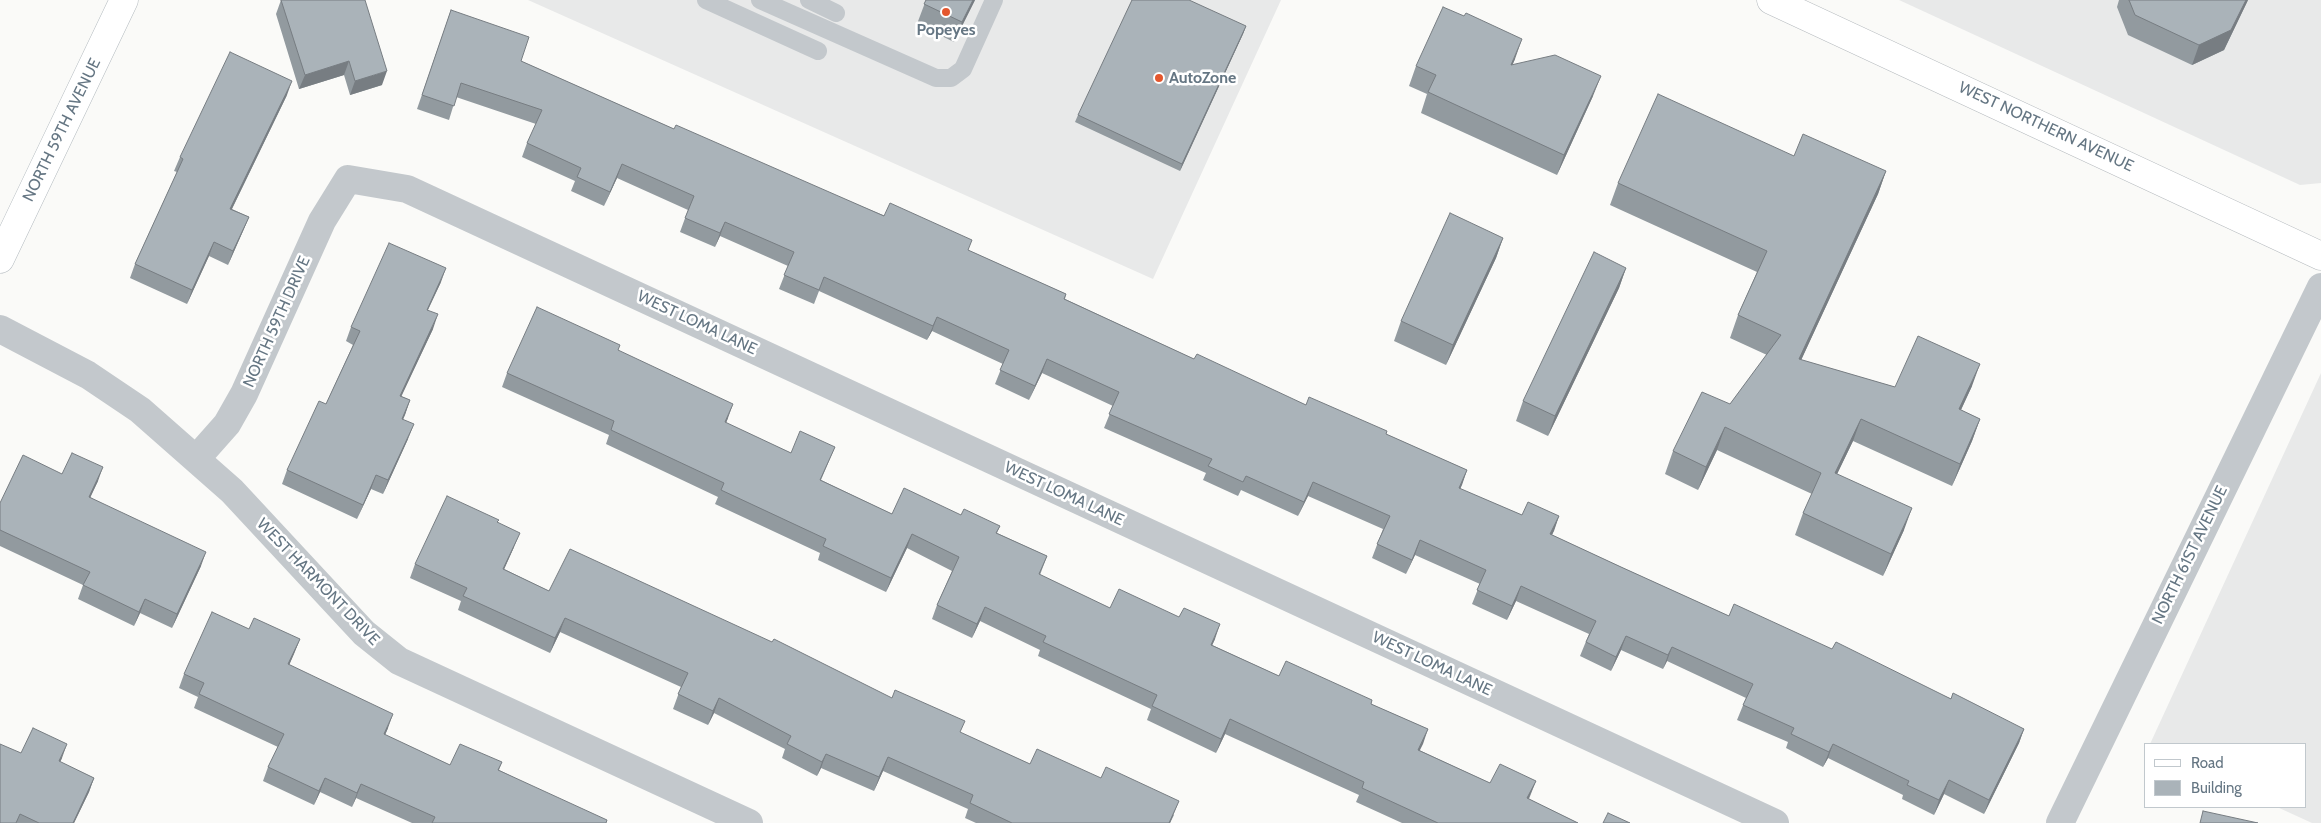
<!DOCTYPE html>
<style>
body{margin:0}
#map{position:relative;width:2321px;height:823px;overflow:hidden;background:#fafaf8;font-family:Cabin,sans-serif}
canvas{display:block}
.legend{position:absolute;left:2144px;top:743px;width:162px;height:65px;box-sizing:border-box;background:#fff;border:1px solid #c1c8cd;margin:0;padding:6px 9px;list-style:none;font-size:15px;color:#657683}
.legend li{display:flex;align-items:center;gap:10px;height:25px}
.legend b{width:25px;border:1px solid #c1c8cd}
</style>
<div id="map">
<canvas width="2321" height="823"></canvas>
<ul class="legend">
<li><b style="height:6px;background:#fff"></b>Road</li>
<li><b style="height:14px;background:#aab3b9"></b>Building</li>
</ul>
</div>
<script>
const ctx = document.querySelector('canvas').getContext('2d');
ctx.lineJoin = 'round';
function fillPath(path, color) { ctx.fillStyle = color; ctx.fill(path, 'evenodd'); }
const toPath = rows => new Path2D(rows.map(r => 'M' + r).join(''));
function strokePath(path, color, width, dash) { ctx.strokeStyle = color; ctx.lineWidth = width; ctx.lineCap = dash ? 'butt' : 'round'; ctx.setLineDash(dash || []); ctx.stroke(path); }
function label(font, color, halo, rows, align = 'center') {
  ctx.font = font + ' Cabin,sans-serif'; ctx.lineWidth = 5; ctx.setLineDash([]); ctx.textBaseline = 'middle'; ctx.strokeStyle = halo; ctx.fillStyle = color; for (const [text, x, y, turn = 0] of rows) {
    ctx.save(); ctx.translate(x, y); ctx.rotate((+turn || 0) * Math.PI / 180); ctx.textAlign = isNaN(turn) ? turn : align; if (halo) ctx.strokeText(text, 0, 0); ctx.fillText(text, 0, 0); ctx.restore();
  }
}
fillPath(toPath([
 [528,0,1281,0,1153,279],
 [1899,0,2321,0,2321,183,2300,185],
 [2321,373,2321,823,2312,823,2277,807,2305,807,2305,744,2150,744]
]), '#e8e9e9');
const secondary = toPath([
 [0,259,124,0]
]);
const primary = toPath([
 [1771,0,2321,256]
]);
strokePath(secondary, '#b3babf', 29);
strokePath(primary, '#b5babe', 29);
strokePath(toPath([
 [706,0,818,51],
 [760,0,936,78,951,78,963,69,994,0],
 [809,0,836,13]
]), '#c3c8cc', 18);
strokePath(toPath([
 [0,329,88,375,140,410,232,491,364,633,399,661,749,823],
 [196,459,227,424,244,394,322,221,348,179,407,189,1775,823],
 [2060,823,2321,287]
]), '#c3c8cc', 28);
strokePath(secondary, '#fff', 28);
strokePath(primary, '#fff', 28);
fillPath(toPath([
 [281,0,382,85,350,95,344,75,299,89,276,14],
 [926,0,975,0,954,42,917,24],
 [2119,0,2248,0,2224,50,2192,65,2128,35,2117,7],
 [451,10,521,61,674,129,968,250,1066,294,1065,299,1194,359,1306,405,1386,434,1467,470,1460,489,1522,515,1559,516,1552,535,1621,567,1729,616,1832,649,2024,729,2019,743,1984,814,1944,794,1934,815,1902,799,1903,795,1828,758,1823,767,1786,748,1788,742,1737,720,1746,698,1667,661,1663,669,1621,650,1611,671,1580,656,1589,634,1516,601,1507,620,1472,604,1480,584,1415,555,1406,574,1372,558,1383,529,1308,496,1298,516,1241,490,1238,496,1203,480,1206,473,1104,428,1113,406,1042,373,1029,400,995,384,1003,364,932,331,927,340,819,291,814,304,779,289,788,266,720,236,715,247,680,232,688,210,617,178,604,206,571,191,575,181,522,157,527,143,536,124,456,97,449,120,417,109],
 [1246,26,1243,34,1180,171,1075,122,1078,115],
 [1515,59,1512,65,1593,96,1557,175,1421,113,1427,94,1409,86,1416,66],
 [287,95,232,209,249,217,243,231,228,265,209,256,187,304,130,278,135,264,177,172,174,171,180,157],
 [1794,156,1886,171,1878,194,1801,360,1895,387,1972,386,1961,410,1980,419,1972,441,1952,486,1853,441,1837,474,1904,530,1883,576,1795,535,1803,513,1812,494,1717,450,1698,490,1665,474,1673,451,1730,404,1767,355,1730,338,1738,315,1757,272,1610,205,1618,183],
 [1503,238,1496,258,1446,365,1394,341,1401,321],
 [1626,268,1619,288,1548,436,1516,421,1523,401],
 [441,282,428,310,433,329,401,396,410,400,403,420,408,439,383,494,371,489,357,519,282,484,287,470,326,404,353,345,346,341,351,327],
 [618,350,728,418,726,423,791,453,835,447,829,461,821,480,892,514,961,515,1000,526,997,533,1047,556,1040,575,1110,608,1215,639,1212,645,1279,676,1371,704,1428,729,1419,750,1490,783,1536,781,1529,799,1578,823,1402,823,1356,802,1359,795,1225,734,1216,753,1147,720,1151,709,1038,656,1040,650,980,621,972,638,932,619,937,605,952,571,907,548,886,592,818,560,820,553,715,504,718,497,606,444,609,435,502,387,507,373],
 [62,474,98,481,90,497,201,566,172,628,140,613,134,626,78,599,83,585,0,546,0,503],
 [498,522,514,547,504,569,549,591,961,733,1030,764,1174,815,1170,823,976,823,965,818,968,809,883,771,874,791,821,768,817,776,782,758,785,749,714,713,708,725,673,709,681,687,560,632,550,653,458,610,461,601,410,578,415,564],
 [249,629,300,639,289,665,388,728,385,735,450,765,502,762,499,770,606,823,412,823,356,798,352,807,320,792,314,805,263,781,268,767,278,747,194,708,198,697,179,688,184,674],
 [21,753,62,758,60,762,94,778,89,792,74,823,0,823]
]), '#929a9f');
fillPath(toPath([
 [973,0,975,0,954,42,962,22],
 [2246,0,2248,0,2224,50,2192,65,2199,45],
 [1246,26,1243,34,1180,171,1182,164],
 [1522,39,1515,59,1504,85,1511,65],
 [349,61,344,75,299,89,305,75],
 [387,71,382,85,350,95,355,81],
 [1601,76,1593,96,1557,175,1564,155],
 [292,81,287,95,225,223,230,209],
 [622,164,617,178,604,206],
 [1886,171,1878,194,1791,382,1799,359],
 [249,217,243,231,228,265,233,251],
 [725,222,720,236,715,247,720,233],
 [1503,238,1496,258,1446,365,1453,345],
 [214,242,209,256,187,304,192,290],
 [446,268,441,282,421,324,427,310],
 [1626,268,1619,288,1548,436,1555,416],
 [438,314,433,329,395,410,400,396],
 [937,317,932,331,927,340,933,326],
 [1047,359,1042,373,1029,400,1035,386],
 [1980,364,1972,386,1951,431,1959,409],
 [410,400,405,415,396,433,402,419],
 [733,404,728,418,720,437,725,422],
 [1861,419,1853,441,1827,495,1835,473],
 [1980,419,1972,441,1952,486,1960,464],
 [414,424,408,439,383,494,388,480],
 [1725,427,1717,450,1698,490,1706,467],
 [103,467,98,481,84,511,89,497],
 [1467,470,1462,485,1454,502,1459,488],
 [376,475,371,489,357,519,363,505],
 [1313,482,1308,496,1298,516,1304,502],
 [1912,508,1904,530,1883,576,1891,554],
 [1559,516,1554,531,1545,548,1550,534],
 [520,533,514,547,498,583,503,569],
 [912,534,907,548,886,592,891,578],
 [1420,540,1415,555,1406,574,1412,560],
 [206,552,201,566,172,628,177,614],
 [1521,586,1516,601,1507,620,1512,606],
 [145,599,140,613,134,626,139,612],
 [985,607,980,621,972,638,977,624],
 [565,618,560,632,550,653,555,638],
 [1220,624,1215,639,1206,659,1211,645],
 [1626,636,1621,650,1611,671,1616,657],
 [300,639,294,654,283,679,288,664],
 [1672,647,1667,661,1663,669,1668,655],
 [719,698,714,713,708,725,713,711],
 [393,714,388,728,379,749,384,734],
 [1230,719,1225,734,1216,753,1221,739],
 [1428,729,1423,744,1413,764,1418,750],
 [2024,729,2019,743,1984,814,1989,800],
 [67,744,62,758,54,775,59,761],
 [1833,744,1828,758,1823,767,1829,752],
 [826,754,821,768,817,776,822,762],
 [888,757,883,771,874,791,879,777],
 [94,778,89,792,74,823,73,823],
 [325,778,320,792,314,805,319,791],
 [1949,780,1944,794,1934,815,1939,800],
 [1536,781,1530,795,1522,813,1527,798],
 [361,784,356,798,352,807,357,793],
 [1179,801,1170,823,1169,823]
]), '#777d82');
const building = toPath([
 [281,0,365,0,387,71,355,81,349,61,305,75,281,0],
 [926,0,973,0,962,22,924,4,926,0],
 [1132,0,1189,0,1246,26,1182,164,1078,115,1132,0],
 [2129,0,2246,0,2231,30,2199,45,2135,15,2129,0],
 [1443,7,1464,16,1466,13,1522,39,1511,65,1555,55,1601,76,1564,155,1428,92,1436,75,1416,66,1443,7],
 [451,10,529,37,521,61,674,129,676,125,884,216,890,203,972,240,968,250,1066,294,1064,299,1194,359,1197,354,1306,405,1309,397,1387,431,1386,434,1467,470,1459,488,1522,515,1528,502,1559,516,1550,534,1621,567,1729,616,1734,604,1832,649,1836,642,1951,699,1953,693,2024,729,1989,800,1949,780,1939,800,1907,785,1909,781,1833,744,1829,752,1791,734,1794,728,1743,705,1753,684,1672,647,1668,655,1626,636,1616,657,1586,642,1596,621,1521,586,1512,606,1477,590,1486,570,1420,540,1412,560,1377,544,1390,516,1313,482,1304,502,1246,476,1243,482,1208,466,1212,459,1109,414,1119,392,1047,359,1035,386,1000,370,1009,350,937,317,933,326,824,277,819,290,784,275,794,252,725,222,720,233,685,218,694,196,622,164,610,192,577,177,581,168,527,143,542,110,461,83,454,106,422,95,451,10],
 [230,52,292,81,230,209,249,217,233,251,214,242,192,290,135,264,183,159,180,157,230,52],
 [1658,94,1794,156,1803,134,1886,171,1799,359,1895,387,1918,336,1980,364,1959,409,1980,419,1960,464,1861,419,1835,473,1912,508,1891,554,1803,513,1821,473,1725,427,1706,467,1673,451,1702,392,1730,404,1781,335,1738,315,1767,251,1618,183,1658,94],
 [1450,213,1503,238,1453,345,1401,321,1450,213],
 [389,243,446,268,427,310,438,314,400,396,410,400,402,419,414,424,388,480,376,475,363,505,287,470,319,401,326,404,360,331,351,327,389,243],
 [1594,252,1626,268,1555,416,1523,401,1594,252],
 [537,307,620,345,618,350,733,404,725,422,791,453,800,431,835,447,820,480,892,514,904,488,961,515,964,509,1000,526,996,533,1047,556,1039,574,1110,608,1119,589,1179,617,1184,608,1220,624,1211,645,1279,676,1286,661,1372,700,1371,704,1428,729,1418,750,1490,783,1500,764,1536,781,1527,798,1578,823,1438,823,1362,788,1364,782,1230,719,1221,739,1152,706,1157,695,1043,642,1046,636,985,607,977,624,937,605,959,557,912,534,891,578,823,546,826,539,721,490,724,483,611,430,614,421,507,373,537,307],
 [72,453,103,467,89,497,206,552,177,614,145,599,139,612,83,585,90,572,0,530,0,503,23,455,62,474,72,453],
 [447,496,499,520,497,522,520,533,503,569,549,591,570,549,772,642,774,639,892,698,895,690,965,721,960,732,1030,764,1037,749,1101,778,1106,767,1179,801,1169,823,1012,823,970,803,973,795,888,757,879,777,826,754,822,762,787,744,791,736,719,698,713,711,678,694,688,673,565,618,555,638,463,596,467,588,415,564,447,496],
 [212,612,249,629,254,618,300,639,288,664,393,714,384,734,450,765,460,744,502,762,498,770,607,820,606,823,432,823,435,817,361,784,357,793,325,778,319,791,268,767,284,734,199,694,204,683,184,674,212,612],
 [33,728,67,744,59,761,94,778,73,823,39,823,20,814,16,823,0,823,0,744,21,753,33,728],
 [2203,811,2258,823,2200,823,2203,811],
 [1608,813,1630,823,1603,823,1608,813]
]);
fillPath(building, '#aab3b9');
strokePath(building, '#777d82', 1);
for (const [x, y, r, color] of [
 [946,12,5,"#e4572e"],
 [1159,78,5,"#e4572e"]
]) { const dot = new Path2D(); dot.arc(x, y, r, 0, 2 * Math.PI); ctx.fillStyle = color; ctx.fill(dot); strokePath(dot, '#fff', 2); }
label('bold 16px', '#657683', '#fff', [
 ["Popeyes",946,30],
 ["AutoZone",1169,78,"left"]
]);
label('16px', '#657683', '#fff', [
 ["WEST NORTHERN AVENUE",2046,127,25],
 ["NORTH 59TH AVENUE",62,130,-64],
 ["NORTH 59TH DRIVE",277,322,-66],
 ["WEST LOMA LANE",697,323,25],
 ["WEST LOMA LANE",1064,494,25],
 ["NORTH 61ST AVENUE",2190,555,-64],
 ["WEST HARMONT DRIVE",318,582,46],
 ["WEST LOMA LANE",1432,664,25]
]);
</script>
